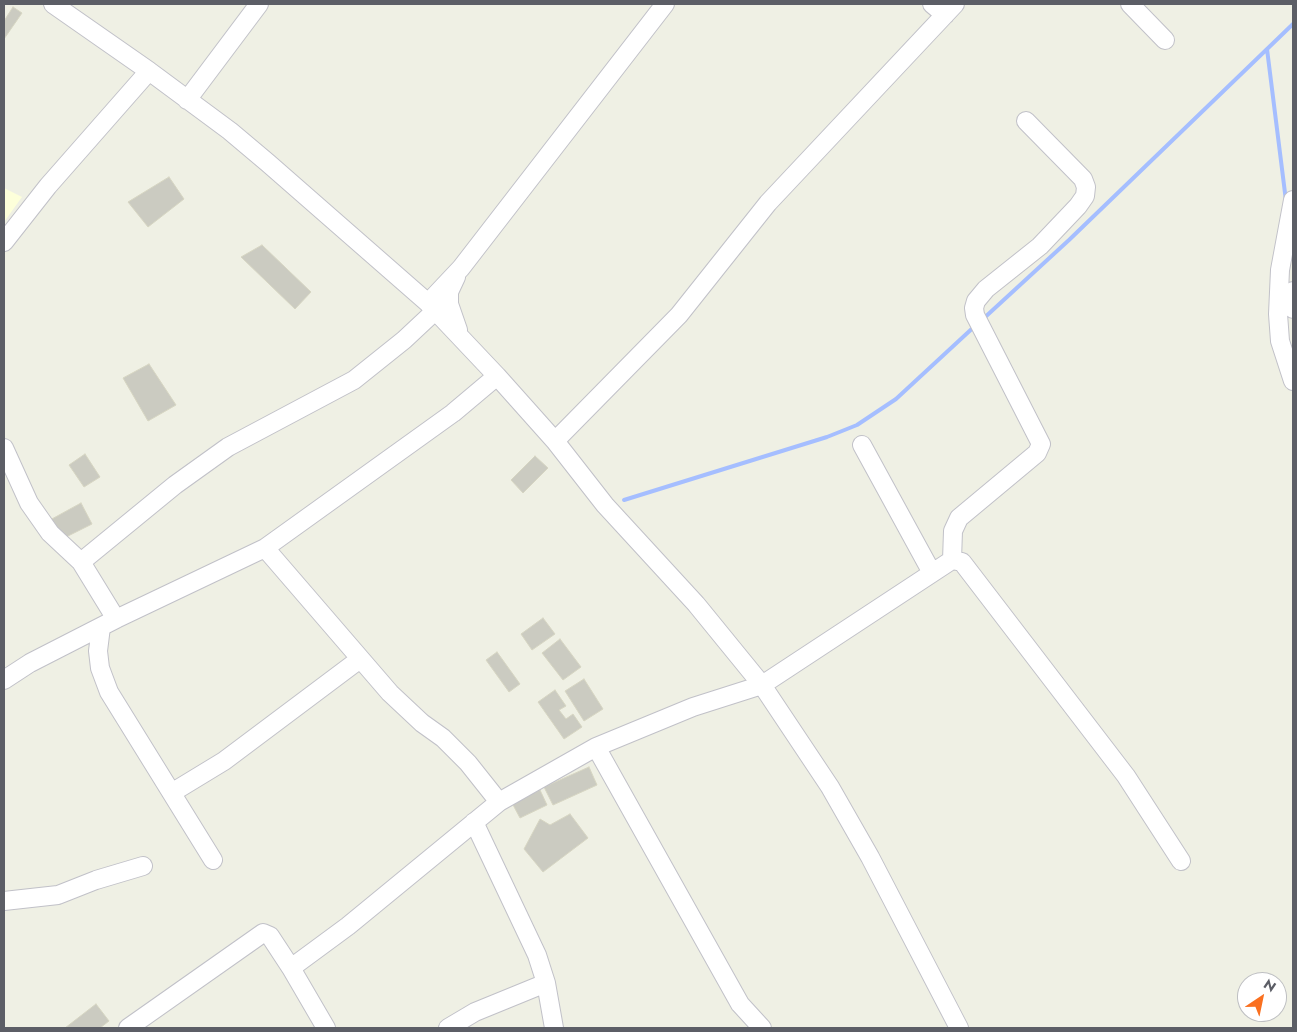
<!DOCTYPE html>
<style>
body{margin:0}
#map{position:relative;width:1297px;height:1032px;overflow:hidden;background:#eff0e4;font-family:Jost,sans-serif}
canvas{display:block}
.frame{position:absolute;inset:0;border:5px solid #5c5e66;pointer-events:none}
.north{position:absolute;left:1237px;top:972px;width:50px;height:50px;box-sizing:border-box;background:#fff;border:1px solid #bebfc2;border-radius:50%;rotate:34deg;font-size:14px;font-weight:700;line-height:20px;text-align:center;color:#5c5e66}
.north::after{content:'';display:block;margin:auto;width:18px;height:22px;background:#fa7020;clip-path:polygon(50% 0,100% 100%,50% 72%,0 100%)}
</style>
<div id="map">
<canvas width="1297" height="1032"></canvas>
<div class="frame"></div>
<div class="north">N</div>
</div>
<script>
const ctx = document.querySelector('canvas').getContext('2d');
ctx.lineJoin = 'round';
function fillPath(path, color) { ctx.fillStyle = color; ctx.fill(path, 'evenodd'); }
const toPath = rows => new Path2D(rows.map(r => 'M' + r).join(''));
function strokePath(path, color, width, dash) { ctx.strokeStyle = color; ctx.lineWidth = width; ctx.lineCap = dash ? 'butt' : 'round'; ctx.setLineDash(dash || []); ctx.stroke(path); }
fillPath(toPath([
 [4,188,22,197,4,222]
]), '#fdffda');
strokePath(toPath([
 [1267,49,1286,201],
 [1292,248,1293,258],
 [983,319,1069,240,1293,24],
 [624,500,827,437,857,425,896,399,976,325]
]), '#a5beff', 4);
const building = toPath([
 [13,7,22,13,4,39,4,21,13,7],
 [169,177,184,199,148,227,128,202,169,177],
 [262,245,311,292,295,309,241,257,262,245],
 [149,364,176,405,148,421,123,378,149,364],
 [85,454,100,477,84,487,69,465,85,454],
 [535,456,548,468,523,493,511,480,535,456],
 [81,503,92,524,60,540,50,520,81,503],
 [543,618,555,634,532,650,521,634,543,618],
 [560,639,581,667,563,680,542,653,560,639],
 [497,652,520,684,509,692,486,660,497,652],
 [584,679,603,709,584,721,565,691,584,679],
 [555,690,566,706,559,710,566,719,573,714,582,727,564,739,538,702,555,690],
 [589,767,597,785,553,805,544,787,589,767],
 [540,790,547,805,520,818,512,803,540,790],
 [570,814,588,838,543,872,524,849,540,819,550,825,570,814],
 [96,1004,109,1021,100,1028,65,1028,96,1004]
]);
fillPath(building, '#cbcbc1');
strokePath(building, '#d6d5c2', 1);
const minor = toPath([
 [53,4,149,71,230,131,268,163,428,303,497,376,555,441,605,505,696,604,762,685,830,787,870,857,959,1028],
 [932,4,945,15],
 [1130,4,1165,40],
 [187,100,259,4],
 [1293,200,1280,270,1278,314,1280,341,1293,381],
 [4,242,48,186,149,71],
 [456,277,449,292,449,304,458,330],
 [1293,291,1293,309],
 [428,303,461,268,665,4],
 [555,441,679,315,768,203,955,4],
 [862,445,932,573],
 [4,448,29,503,50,533,81,562,116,619],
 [265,548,390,693,422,723,443,738,468,763,499,802],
 [952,560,953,531,959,518,1037,453,1041,444,975,315,974,308,976,301,986,289,1040,246,1078,206,1085,196,1086,187,1083,179,1026,121],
 [81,562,175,485,228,447,354,380,404,340,435,311],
 [101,627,98,651,100,668,109,692,213,860],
 [4,680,30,663,116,619,265,548,453,413,497,376],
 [596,747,740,1004,762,1028],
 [173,792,224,761,360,659],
 [474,822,537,955,546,983,554,1028],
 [4,901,58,895,96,880,143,866],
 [291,968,348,926,499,802,596,747,693,707,762,685,952,560,962,562,1126,776,1181,861],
 [128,1028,263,933,270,936,291,968,326,1028],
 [448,1028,475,1012,546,983]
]);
strokePath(minor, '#c1c1c8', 20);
strokePath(minor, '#fff', 18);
</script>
